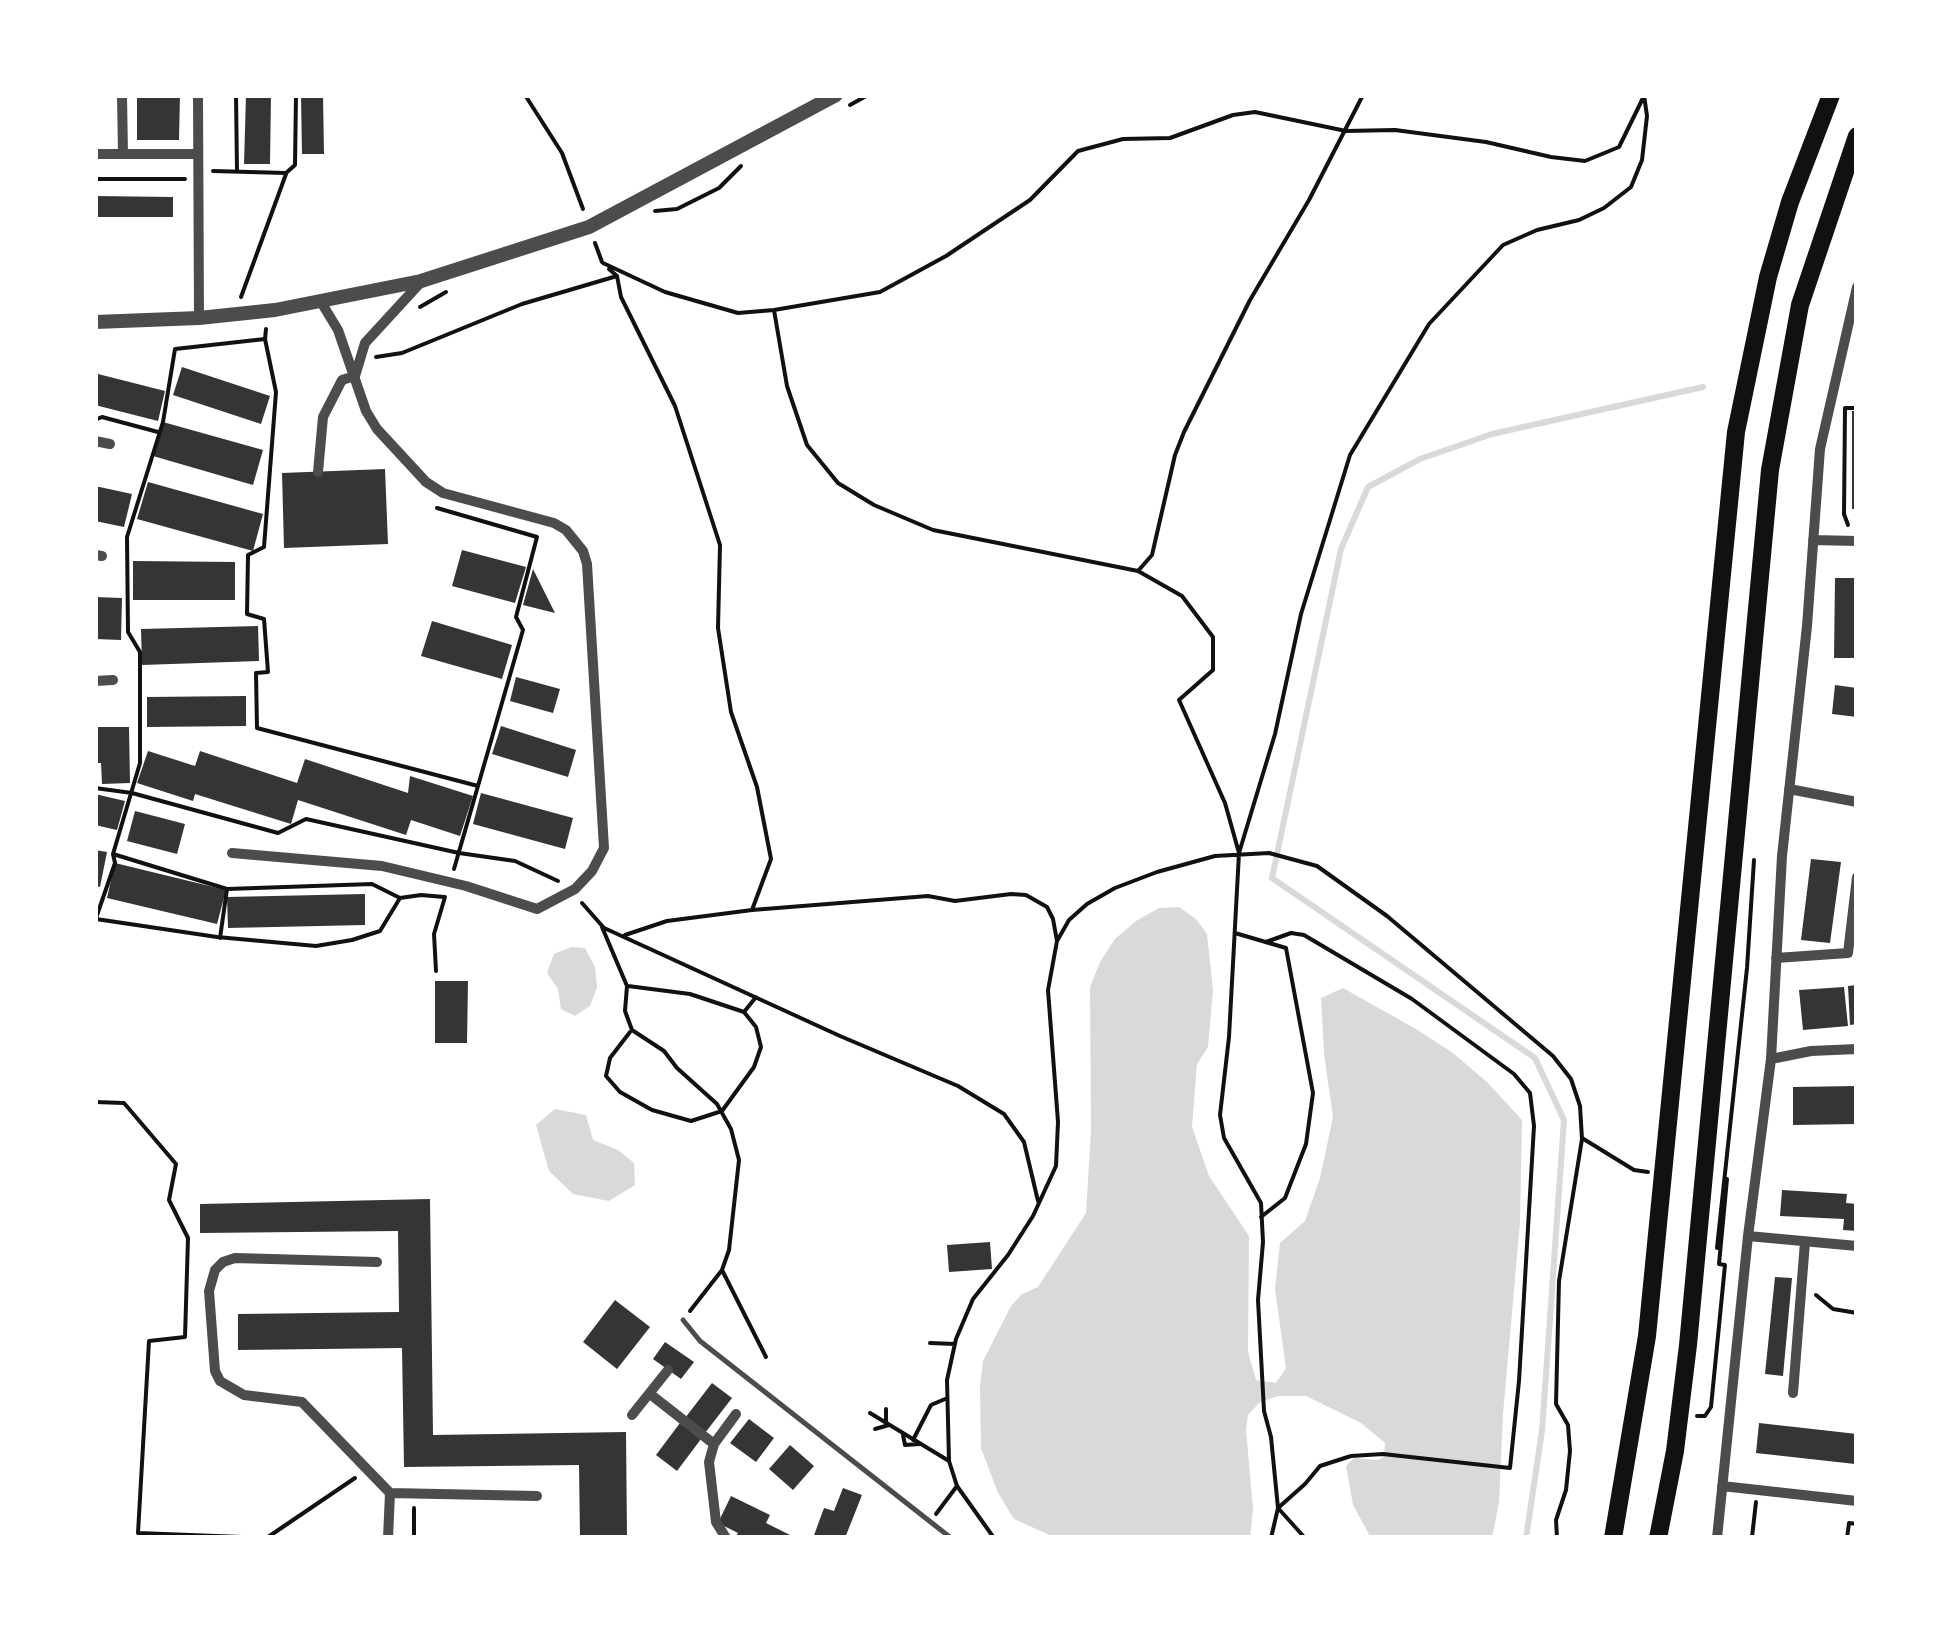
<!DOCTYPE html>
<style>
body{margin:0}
#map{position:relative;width:1952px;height:1633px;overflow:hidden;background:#fff;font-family:Ubuntu,sans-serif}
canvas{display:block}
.frame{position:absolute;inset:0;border:98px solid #fff;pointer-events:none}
</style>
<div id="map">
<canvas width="1952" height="1633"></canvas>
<div class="frame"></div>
</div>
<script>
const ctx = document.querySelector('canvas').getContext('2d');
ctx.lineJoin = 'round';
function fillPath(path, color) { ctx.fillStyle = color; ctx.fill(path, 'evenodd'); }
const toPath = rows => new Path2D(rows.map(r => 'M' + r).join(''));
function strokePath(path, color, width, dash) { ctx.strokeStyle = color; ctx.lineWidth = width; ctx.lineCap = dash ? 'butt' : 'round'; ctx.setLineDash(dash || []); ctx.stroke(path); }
fillPath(toPath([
 [1179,907,1196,919,1207,934,1213,990,1208,1047,1197,1064,1192,1127,1209,1176,1249,1236,1248,1352,1256,1380,1276,1383,1286,1368,1275,1289,1280,1243,1305,1221,1320,1178,1333,1117,1324,1054,1321,998,1343,988,1416,1029,1453,1053,1488,1083,1522,1120,1520,1222,1503,1414,1499,1502,1492,1538,1371,1538,1353,1505,1346,1466,1354,1458,1378,1460,1384,1457,1385,1443,1361,1423,1306,1396,1278,1396,1260,1402,1248,1415,1246,1429,1253,1509,1250,1538,1056,1538,1014,1519,998,1493,981,1448,980,1386,983,1361,1011,1306,1022,1294,1038,1287,1086,1213,1091,1130,1090,987,1100,962,1115,939,1136,921,1159,908],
 [571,947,585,948,595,967,597,987,590,1006,575,1016,561,1009,558,989,547,973,554,954],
 [555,1109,586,1115,593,1140,618,1150,634,1163,635,1185,609,1201,573,1194,549,1171,536,1125]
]), '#d9d9d9');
strokePath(toPath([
 [1526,1538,1542,1431,1564,1120,1535,1058,1272,878,1341,549,1368,487,1420,459,1492,434,1703,387]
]), '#d9d9d9', 6);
fillPath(toPath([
 [137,95,180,95,179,140,137,140],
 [246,95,271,95,270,164,244,164],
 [301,95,323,95,324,154,302,154],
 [96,196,173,197,173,217,95,217],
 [182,367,270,396,261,424,173,395],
 [98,374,165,391,158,421,95,405],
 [1852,411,1857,411,1857,509,1852,509],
 [163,422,263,450,253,485,153,456],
 [385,469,388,544,284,548,282,473],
 [148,482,263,514,253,551,137,519],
 [95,486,132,494,124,527,95,521],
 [462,550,526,567,515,603,452,586],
 [133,561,235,562,235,600,133,600],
 [533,569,555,613,523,605],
 [1835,578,1857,578,1857,658,1834,658],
 [95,597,122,598,121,640,95,639],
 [432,621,512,645,502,679,421,656],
 [258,626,259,661,142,665,141,629],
 [516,677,560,689,553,713,510,701],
 [1835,685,1857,688,1857,717,1832,714],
 [246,696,246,726,147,727,147,697],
 [501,726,576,750,568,777,492,754],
 [95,727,129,727,130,783,102,784,101,763,95,763],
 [148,751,195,766,200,751,297,783,305,759,408,793,410,776,473,796,460,836,411,820,406,835,298,800,291,824,195,794,193,801,137,783],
 [481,793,573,818,565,849,473,824],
 [95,794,125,801,117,830,95,825],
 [135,811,185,824,177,854,127,841],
 [95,850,107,852,100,887,95,886],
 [1811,859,1841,862,1830,943,1801,940],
 [115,863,226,890,217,924,107,898],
 [365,894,365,925,228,928,227,897],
 [435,981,468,981,467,1043,435,1043],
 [1857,985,1857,1024,1850,1025,1848,986],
 [1844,987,1848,1026,1803,1030,1799,990],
 [1857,1086,1857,1124,1793,1125,1793,1087],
 [1782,1190,1847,1194,1846,1203,1857,1204,1857,1231,1843,1230,1844,1219,1780,1216],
 [430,1199,433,1435,626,1432,627,1538,580,1538,579,1465,404,1467,402,1348,238,1350,238,1314,399,1312,398,1231,200,1233,200,1204],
 [990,1242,992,1269,949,1272,947,1245],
 [1775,1277,1792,1278,1783,1376,1765,1374],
 [615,1300,650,1327,617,1369,583,1342],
 [665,1342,694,1362,681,1379,653,1359],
 [712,1383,732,1398,705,1433,685,1418],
 [749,1419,774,1438,756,1462,730,1443],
 [680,1423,701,1439,677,1471,656,1455],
 [1759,1423,1857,1434,1855,1464,1756,1453],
 [790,1445,814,1466,793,1490,769,1469],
 [843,1488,862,1495,845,1538,813,1538,824,1508,834,1511],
 [731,1496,770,1515,766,1523,790,1535,788,1538,735,1538,738,1533,718,1523]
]), '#353535');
strokePath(toPath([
 [236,95,237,171],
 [525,95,562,153,583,209],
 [850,105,868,95],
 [213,171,286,173,295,165,296,95],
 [95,179,185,179],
 [655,211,677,209,719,188,741,166],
 [595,243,602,262],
 [603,263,665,292,738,313,774,310,880,292,946,256,1030,200,1078,151,1123,139,1170,138,1233,115,1255,112,1346,131,1395,130,1486,142,1551,157,1585,161,1619,147,1644,96],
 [609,269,617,276,621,297,675,406,720,545,718,628,731,712,757,787,771,859,752,910],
 [241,297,286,174],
 [420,307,446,292],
 [774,310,787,386,807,445,838,483,874,505,933,530,1138,571,1152,555,1175,455,1184,432,1250,300,1309,200,1363,95],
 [265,339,276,392,264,547,248,555,247,614,264,619,268,672,256,673,257,728,478,786],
 [376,357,402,353,522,304,617,276],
 [95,420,102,417,158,432],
 [437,508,537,537,516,617,523,630,454,869],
 [1848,525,1844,514,1845,408,1857,408],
 [1138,571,1182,596,1213,637,1213,670,1179,700,1225,803,1239,853],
 [95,788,132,793,278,833,306,819,459,853,515,861,558,881],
 [113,854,227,889,220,938],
 [227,889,372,884,400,898],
 [582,903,604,928],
 [96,919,217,937,316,946,352,940,380,931,400,898,421,895,444,897],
 [95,921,115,863,113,854,140,763,140,652,128,632,127,537,163,422,175,349,265,339,266,329],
 [1235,933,1286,948,1313,1093,1306,1144,1285,1198,1261,1217],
 [625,935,667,921,752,910,928,896,955,901,1011,894,1026,895,1047,907,1053,919,1057,941],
 [1266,942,1291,933,1304,935,1412,999,1514,1074,1530,1093,1534,1126,1519,1381,1510,1468,1383,1454,1351,1456,1320,1466,1305,1484,1278,1508,1271,1538],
 [436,971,434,934,445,897],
 [628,986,690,994,744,1012],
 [630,1032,610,1058,606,1076,620,1092,652,1110,691,1121,722,1111,754,1067,761,1047,756,1027,744,1012,756,997],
 [95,1102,124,1103,176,1164,169,1200,188,1238,185,1337,149,1341,138,1533,268,1538],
 [1582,1138,1634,1170,1648,1172],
 [1717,1248,1747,968,1754,860],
 [722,1270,729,1250,739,1160,731,1129,717,1104,677,1068,664,1051,632,1030,625,1011,627,986,602,927,840,1036,958,1086,1004,1114,1024,1142,1038,1201],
 [1816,1295,1833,1309,1857,1313],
 [690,1311,722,1270,766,1357],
 [930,1343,955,1344],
 [886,1409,886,1422],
 [870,1413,949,1461],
 [1697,1416,1705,1416,1711,1407,1725,1265,1719,1264,1727,1179],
 [875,1429,889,1425],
 [903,1435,905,1445,920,1444],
 [913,1440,931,1405,945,1399],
 [936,1514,957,1486],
 [268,1537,355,1478],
 [1752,1537,1756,1502],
 [414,1538,414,1508],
 [994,1538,957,1486,949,1461,947,1380,956,1339,973,1299,1008,1255,1033,1216,1056,1166,1058,1122,1048,990,1057,941,1069,920,1087,904,1115,888,1157,872,1215,856,1269,853,1317,866,1387,916,1553,1056,1571,1079,1580,1106,1582,1139,1559,1281,1556,1404,1568,1425,1570,1451,1566,1490,1556,1520,1557,1538],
 [1305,1538,1278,1508,1271,1437,1264,1411,1258,1300,1263,1242,1261,1203,1224,1138,1220,1115,1229,1037,1239,853,1275,734,1301,614,1350,455,1429,324,1503,245,1537,230,1579,220,1604,208,1631,187,1642,160,1647,116,1644,95],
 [1847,1538,1849,1523,1857,1524]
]), '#111', 4);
strokePath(toPath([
 [683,1320,700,1341,951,1538]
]), '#4c4c4c', 5);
strokePath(toPath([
 [198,95,199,318],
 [122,96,123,154],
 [95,154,196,154],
 [95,441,110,444],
 [318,472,323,417,342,380,355,376,365,343,421,282],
 [1813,540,1857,541],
 [95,555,102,556],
 [95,681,113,680],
 [1789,789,1857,802],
 [232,853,382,866,466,886,537,909,575,889,592,871,604,848,587,564,583,551,566,530,554,523,443,493,426,482,377,429,366,411,338,330,321,302],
 [1776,958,1848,953,1857,877],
 [1771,1059,1811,1051,1857,1049],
 [1748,1236,1857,1246],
 [377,1262,235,1258,223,1262,215,1270,209,1291,215,1371,220,1381,244,1395,302,1402,390,1493,388,1538],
 [1793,1393,1805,1242],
 [650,1394,714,1444],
 [632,1415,668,1370],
 [1722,1486,1857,1501],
 [390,1493,537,1496],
 [726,1538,716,1522,709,1462,714,1444,736,1414],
 [1717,1538,1748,1236,1771,1059,1782,856,1807,626,1820,449,1857,287]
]), '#4c4c4c', 10);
strokePath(toPath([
 [95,322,199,318,275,310,421,281,589,227,836,95]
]), '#4c4c4c', 14);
strokePath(toPath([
 [1613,1538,1647,1336,1736,432,1768,277,1790,202,1831,95],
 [1658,1538,1675,1451,1688,1345,1770,470,1800,305,1857,136]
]), '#111', 18);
</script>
